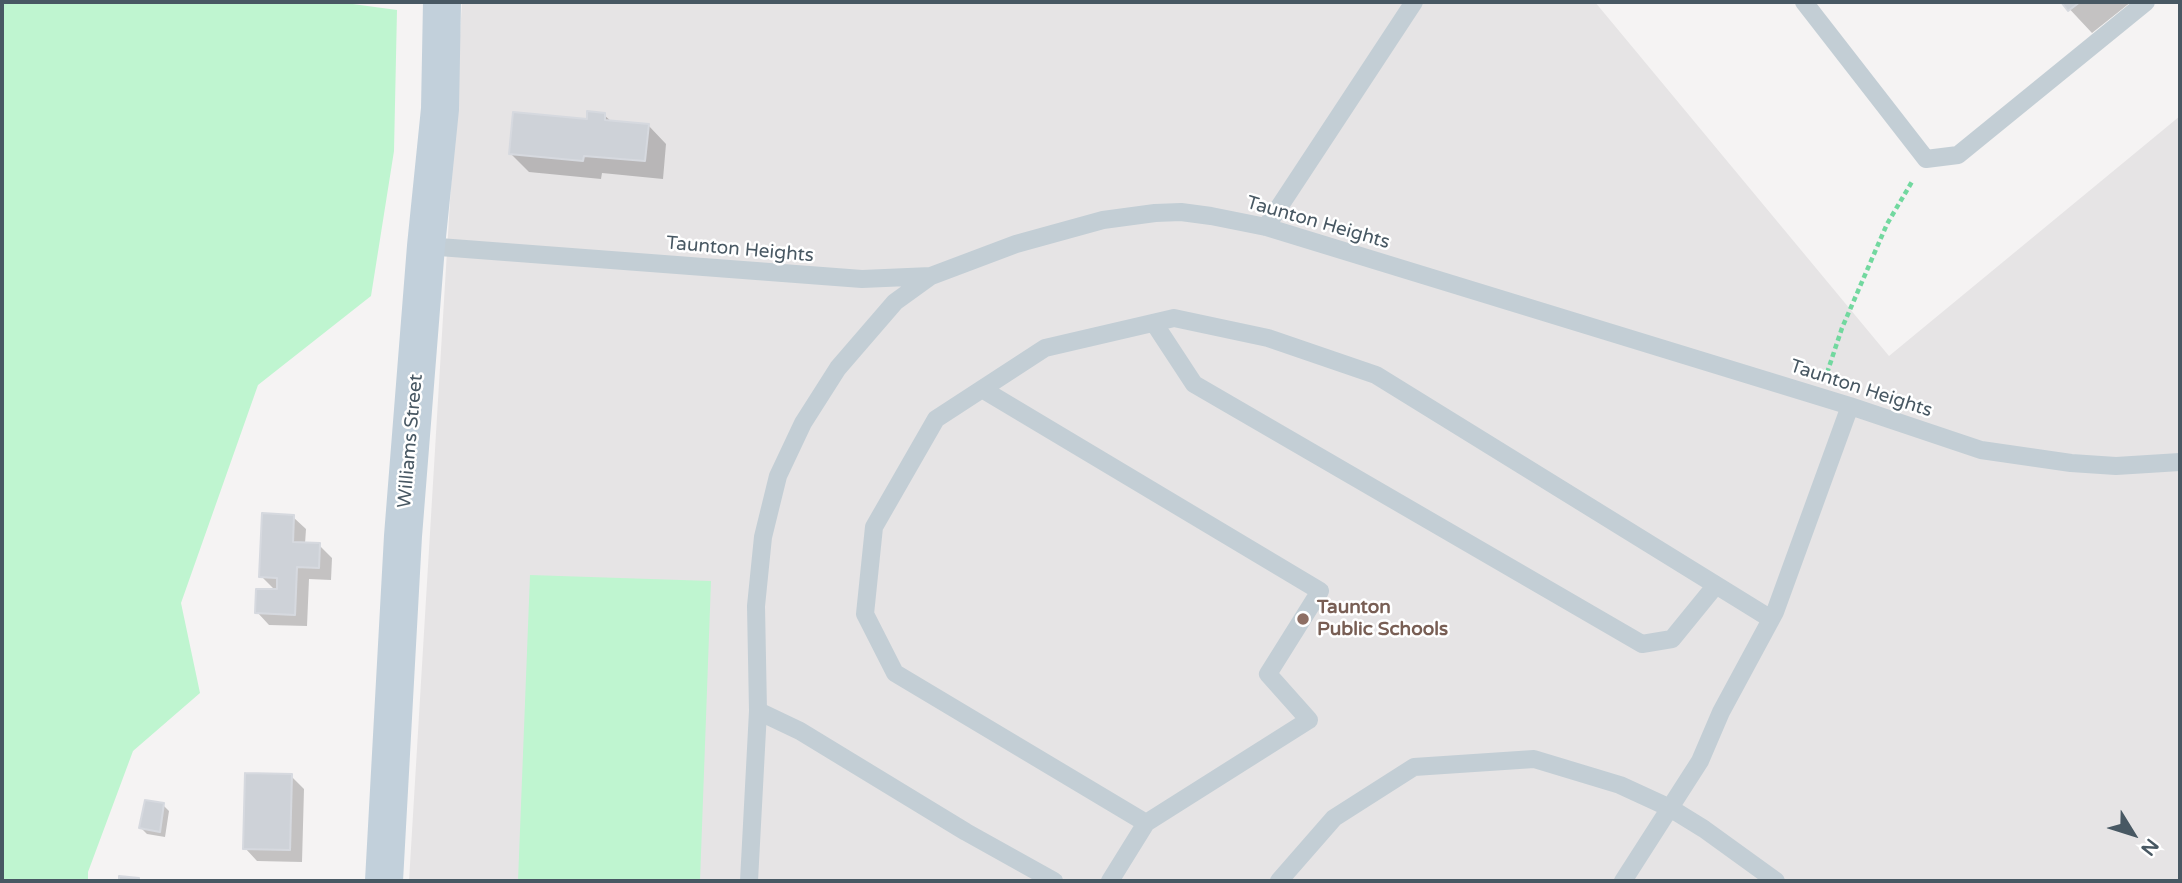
<!DOCTYPE html>
<style>
body{margin:0}
#map{position:relative;width:2182px;height:883px;overflow:hidden;background:#f5f3f3;font-family:"Varela Round",sans-serif}
canvas{display:block}
.frame{position:absolute;inset:0;border:4px solid #485863;pointer-events:none}
.north{position:absolute;left:2098px;top:799px;width:70px;height:70px;-webkit-text-stroke:5px #fff;paint-order:stroke;rotate:128deg;font-size:19px;font-weight:700;line-height:28px;text-align:center;color:#485863}
.north::after{content:'';display:block;margin:auto;width:24px;height:32px;background:#485863;clip-path:polygon(50% 0,100% 100%,50% 72%,0 100%)}
</style>
<div id="map">
<canvas width="2182" height="883"></canvas>
<div class="frame"></div>
<div class="north">N</div>
</div>
<script>
const ctx = document.querySelector('canvas').getContext('2d');
ctx.lineJoin = 'round';
function fillPath(path, color) { ctx.fillStyle = color; ctx.fill(path, 'evenodd'); }
const toPath = rows => new Path2D(rows.map(r => 'M' + r).join(''));
function strokePath(path, color, width, dash) { ctx.strokeStyle = color; ctx.lineWidth = width; ctx.lineCap = dash ? 'butt' : 'round'; ctx.setLineDash(dash || []); ctx.stroke(path); }
function label(font, color, halo, rows, align = 'center') {
  ctx.font = font + ' "Varela Round",sans-serif'; ctx.lineWidth = 5; ctx.setLineDash([]); ctx.textBaseline = 'middle'; ctx.strokeStyle = halo; ctx.fillStyle = color; for (const [text, x, y, turn = 0] of rows) {
    ctx.save(); ctx.translate(x, y); ctx.rotate((+turn || 0) * Math.PI / 180); ctx.textAlign = isNaN(turn) ? turn : align; if (halo) ctx.strokeText(text, 0, 0); ctx.fillText(text, 0, 0); ctx.restore();
  }
}
fillPath(toPath([
 [462,2,1595,2,1889,356,2180,116,2180,881,409,881]
]), '#e6e4e5');
fillPath(toPath([
 [2,2,338,2,397,10,394,151,371,296,258,385,181,603,200,693,133,751,88,872,88,881,2,881],
 [530,575,711,581,700,881,518,881]
]), '#bff5d0');
fillPath(toPath([
 [2063,2,2131,2,2092,33],
 [604,115,612,122,648,125,666,144,663,179,602,173,601,179,529,172,511,154],
 [293,517,306,529,305,544,319,545,332,558,331,580,309,579,307,626,269,625,257,612,276,591,261,576],
 [291,776,304,789,302,862,257,861,245,848],
 [163,805,169,811,165,837,147,834,141,828]
]), '#0003');
const building = toPath([
 [2061,2,2080,2,2068,11,2061,2],
 [587,111,605,113,605,120,649,124,645,161,584,156,583,161,509,154,513,112,587,119,587,111],
 [262,513,294,515,293,542,320,543,319,568,297,567,295,615,255,613,256,589,277,589,277,578,259,577,262,513],
 [245,773,292,774,290,850,243,849,245,773],
 [145,800,164,803,160,832,139,828,145,800],
 [119,876,139,878,139,881,119,881,119,876]
]);
fillPath(building, '#ced2d8');
strokePath(building, '#d6d9df', 2);
strokePath(toPath([
 [1827,373,1842,328,1887,224,1913,180]
]), '#72d89f', 4.5, [5, 3.5]);
strokePath(toPath([
 [1804,2,1926,159,1958,155,2146,2],
 [1266,227,1414,2],
 [426,246,862,279,931,276,1016,244,1103,220,1155,213,1181,212,1211,216,1266,227,1850,406,1981,450,2071,463,2116,466,2180,462],
 [1154,323,1194,384,1642,644,1672,639,1716,585],
 [982,389,1320,591,1268,674,1309,720,1146,823],
 [758,711,800,731,966,832,1054,881],
 [749,881,758,711,756,606,763,537,778,476,803,423,838,368,895,302,931,276],
 [1110,881,1146,823,895,673,865,614,874,527,936,419,1045,348,1174,318,1268,338,1376,375,1771,619],
 [1279,881,1334,818,1414,767,1534,759,1620,785,1670,808,1704,829,1776,881],
 [1623,881,1700,761,1721,712,1775,612,1850,406]
]), '#c3ced5', 18);
strokePath(toPath([
 [384,881,403,536,426,246,440,109,442,2]
]), '#c2d0db', 38);
for (const [x, y, r, color] of [
 [1303,619,7,"#8d6e63"]
]) { const dot = new Path2D(); dot.arc(x, y, r, 0, 2 * Math.PI); ctx.fillStyle = color; ctx.fill(dot); strokePath(dot, '#fff', 2.5); }
label('19px', '#485863', '#fff', [
 ["Taunton Heights",1318,223,16],
 ["Taunton Heights",740,250,5],
 ["Taunton Heights",1861,389,18],
 ["Williams Street",411,441,-85]
]);
label('bold 19px', '#785e54', '#fff', [
 ["Taunton",1317,608],
 ["Public Schools",1317,630]
], 'left');
</script>
